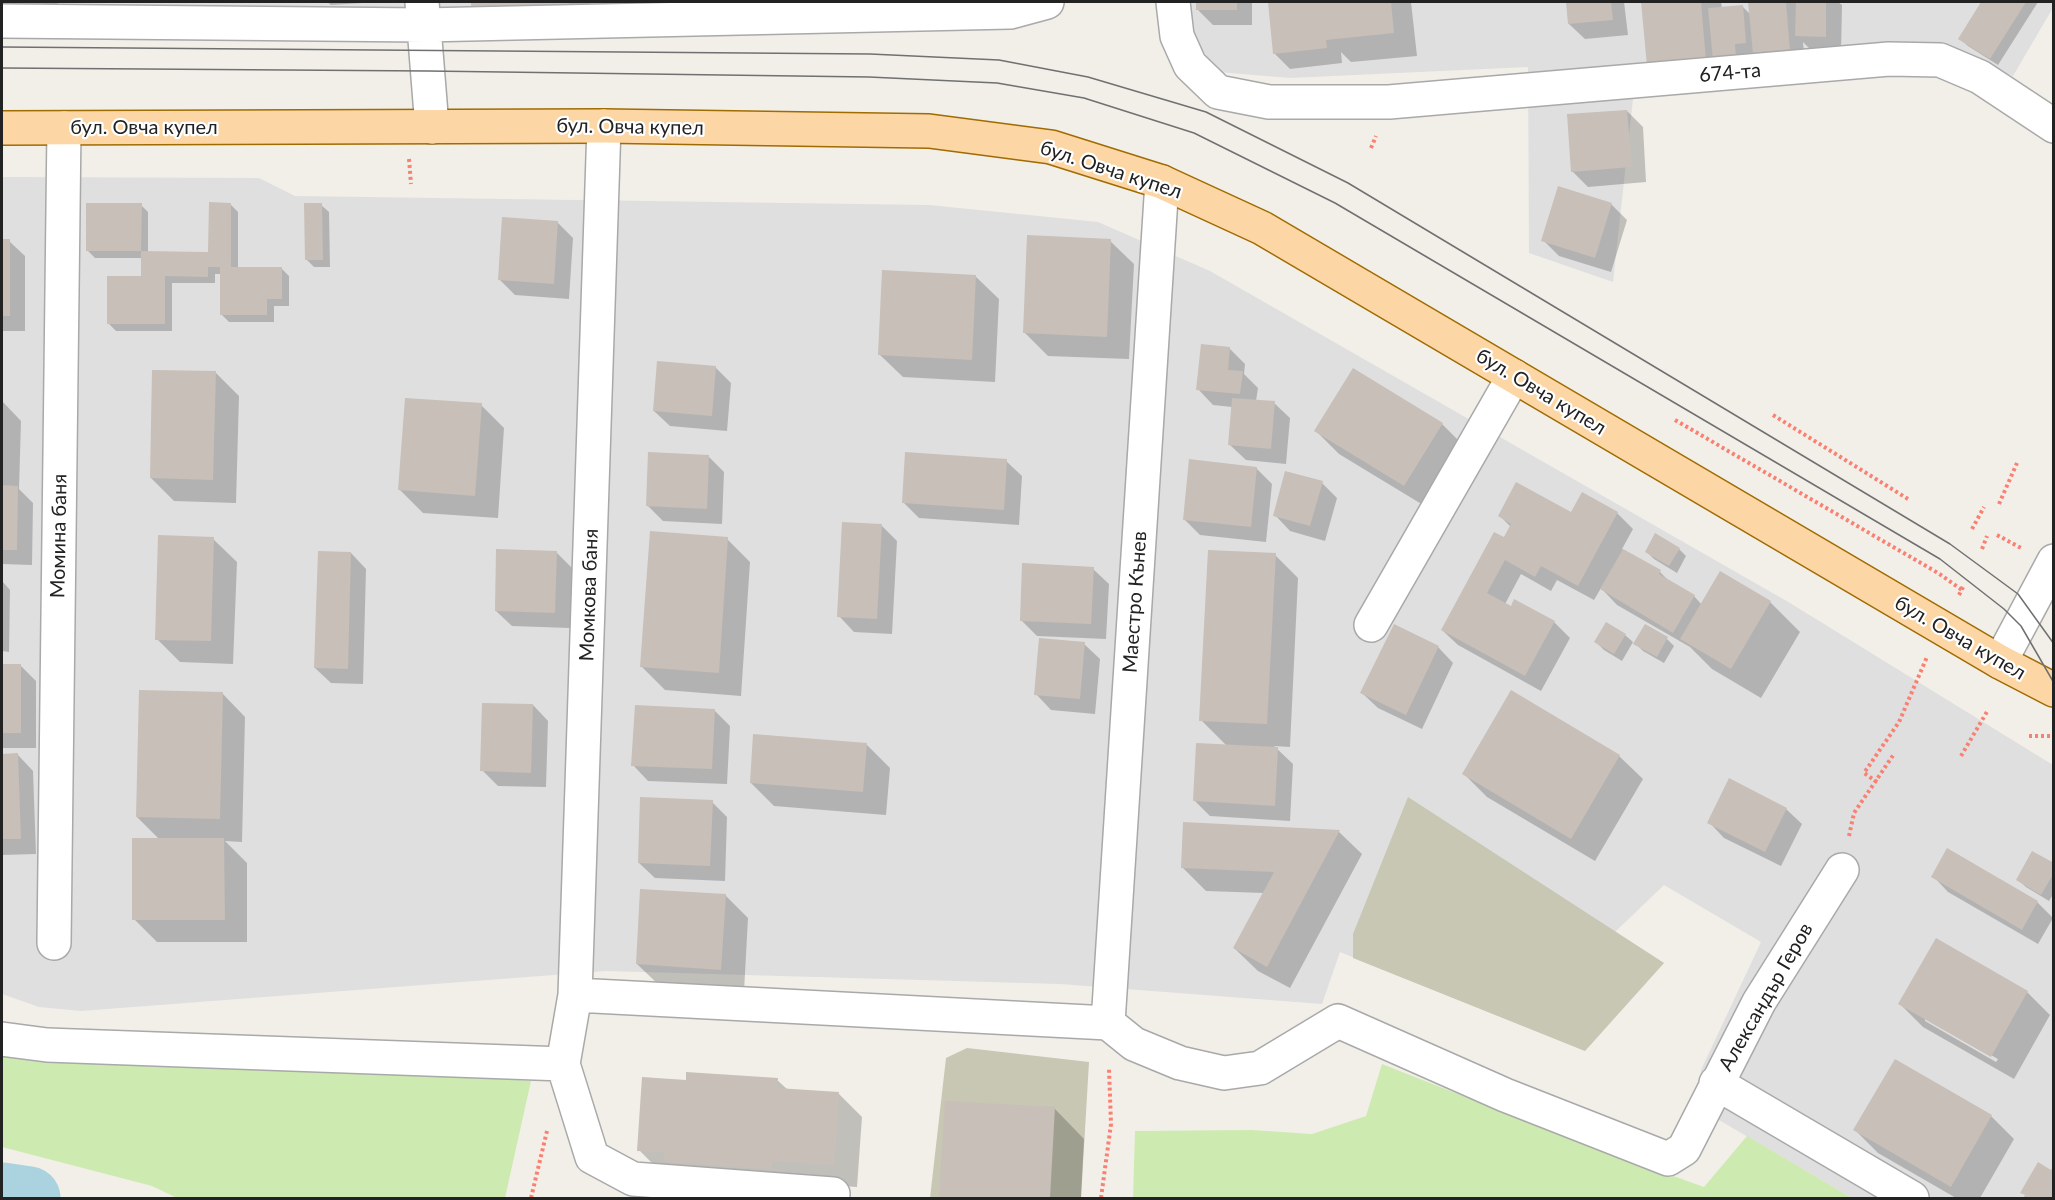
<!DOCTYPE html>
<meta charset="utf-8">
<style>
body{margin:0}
#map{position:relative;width:2055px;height:1200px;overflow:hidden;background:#f2efe9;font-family:Lato,sans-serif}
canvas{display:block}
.frame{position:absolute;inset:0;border:3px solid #222;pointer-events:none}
</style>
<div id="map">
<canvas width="2055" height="1200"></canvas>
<div class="frame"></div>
</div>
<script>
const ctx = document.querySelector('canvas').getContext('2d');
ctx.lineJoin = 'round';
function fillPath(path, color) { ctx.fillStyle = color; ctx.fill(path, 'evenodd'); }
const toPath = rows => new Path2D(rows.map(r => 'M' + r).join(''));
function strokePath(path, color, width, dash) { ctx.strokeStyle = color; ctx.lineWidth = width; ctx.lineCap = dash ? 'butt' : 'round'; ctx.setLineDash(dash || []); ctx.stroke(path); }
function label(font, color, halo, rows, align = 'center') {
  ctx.font = font + ' Lato,sans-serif'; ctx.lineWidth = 4.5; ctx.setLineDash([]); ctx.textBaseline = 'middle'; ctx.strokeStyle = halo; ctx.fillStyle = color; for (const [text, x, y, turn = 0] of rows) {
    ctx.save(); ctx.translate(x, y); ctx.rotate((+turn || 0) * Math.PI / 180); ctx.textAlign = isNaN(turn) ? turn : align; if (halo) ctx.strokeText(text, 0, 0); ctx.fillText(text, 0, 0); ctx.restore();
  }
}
fillPath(toPath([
 [2,2,802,2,2,25],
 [1185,2,2053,2,2054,6,2013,76,1975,61,1636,72,1613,282,1529,253,1528,67,1290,78,1218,72,1188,30],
 [2,177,259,178,295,196,929,205,1098,222,1210,271,1790,603,2053,765,2053,1198,1852,1198,1719,1120,1702,1102,1701,1070,1761,942,1664,885,1615,932,1664,963,1585,1051,1340,952,1322,1004,1060,984,606,971,81,1011,39,1007,2,994]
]), '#e0dfdf');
fillPath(toPath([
 [1408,797,1664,963,1585,1051,1353,958,1353,934],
 [967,1048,1089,1062,1081,1198,930,1198,946,1058]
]), '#c7c7b4');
fillPath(toPath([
 [2,1039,47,1045,531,1081,505,1198,177,1198,152,1186,2,1147],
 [1382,1064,1587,1145,1704,1187,1747,1136,1852,1198,1133,1198,1135,1131,1252,1130,1312,1134,1366,1116]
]), '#cdebb0');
fillPath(toPath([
 [2,2,58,2,59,28,2,28],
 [327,2,378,2,331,5],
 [473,2,591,2,592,27,473,8],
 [1197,2,1252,2,1252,25,1213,25,1197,9],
 [1269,2,1411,2,1417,56,1351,62,1341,52,1342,63,1290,69,1274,53],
 [1567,2,1624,2,1628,35,1585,39,1569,24],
 [1643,2,1721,2,1722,8,1742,6,1751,15,1749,2,1838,2,1842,5,1841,52,1812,51,1803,42,1805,66,1649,66],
 [1983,2,2038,2,1998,65,1968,46,1960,39],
 [1627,111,1643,127,1646,182,1588,187,1572,171],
 [1559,188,1612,205,1627,220,1611,272,1559,256,1543,240],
 [230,204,238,212,238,269,282,269,289,276,289,306,274,306,274,322,229,322,221,314,222,274,215,274,215,283,172,283,172,331,116,331,108,323,143,278,142,258,95,258,87,250,141,205,148,212,148,253,210,253],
 [321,205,329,212,330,267,314,267,306,259],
 [557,222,573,238,569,299,515,295,499,279],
 [2,241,9,241,25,256,25,331,2,331],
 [1110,241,1134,264,1129,359,1048,356,1025,333],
 [975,276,999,299,995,382,903,377,879,354],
 [1229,348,1245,364,1244,374,1258,388,1256,401,1274,403,1290,418,1286,464,1246,460,1230,445,1232,407,1213,405,1198,389],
 [715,367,731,383,727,431,670,426,654,411],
 [216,373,239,396,236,503,174,501,151,478],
 [2,401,21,421,19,489,33,503,32,565,2,564],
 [481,405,504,428,498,518,423,513,400,490],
 [1442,424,1465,447,1428,508,1339,454,1316,431],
 [708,456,724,472,722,524,663,521,647,505],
 [1006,461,1022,476,1019,525,919,518,903,502],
 [1256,468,1272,484,1266,542,1200,535,1184,519],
 [1322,483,1337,498,1325,541,1290,531,1275,515],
 [1617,513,1633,529,1622,549,1660,572,1671,583,1694,596,1702,605,1770,602,1800,632,1761,698,1712,669,1690,647,1617,605,1601,588,1594,600,1557,580,1551,591,1521,574,1505,604,1511,608,1515,601,1554,622,1570,638,1541,691,1458,645,1442,630,1511,527,1500,516],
 [882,526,897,541,892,634,854,632,839,616],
 [213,539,237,562,233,664,180,662,157,639],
 [727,539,750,562,741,696,665,690,642,667],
 [1679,549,1686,556,1677,573,1654,559,1647,552],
 [556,552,572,568,570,628,512,626,496,611],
 [351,553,366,569,363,684,331,683,315,668],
 [1275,555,1298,578,1290,747,1274,746,1293,764,1290,821,1210,816,1195,801,1227,746,1201,720],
 [1093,569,1109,584,1106,639,1037,636,1021,620],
 [2,581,10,590,9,652,2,651],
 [1625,635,1633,642,1622,661,1604,650,1596,642],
 [1667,639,1674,646,1664,663,1643,651,1635,643],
 [1084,644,1100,659,1095,714,1051,710,1036,694],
 [1438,647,1453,663,1422,729,1378,708,1362,693],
 [2,665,20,665,36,681,36,748,2,748],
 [222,693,245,717,242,842,225,841,247,863,247,942,157,942,134,919,160,840,137,817],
 [1512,693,1619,756,1643,779,1595,861,1487,797,1464,774],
 [533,705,548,721,546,787,498,786,482,770],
 [714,710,730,726,727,784,648,781,633,765],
 [867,745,890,768,886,815,774,806,751,783],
 [18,755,33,771,36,854,2,855,2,756],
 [712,802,727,817,725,881,655,878,639,863],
 [1786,809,1802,824,1781,866,1724,838,1709,822],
 [1185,824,1339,832,1362,854,1290,988,1258,971,1234,948,1264,893,1206,891,1182,867],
 [1947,850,2037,902,2053,918,2038,944,1948,892,1933,876],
 [2054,865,2054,893,2049,901,2026,887,2018,880],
 [725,895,748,918,744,992,661,987,637,964],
 [2027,992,2050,1015,2014,1079,1923,1027,1900,1004],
 [1925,1018,1998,1059,1996,1062,1925,1021],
 [777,1080,788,1090,839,1094,862,1117,857,1187,662,1173,639,1150,687,1082],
 [946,1102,1055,1109,1084,1139,1081,1198,940,1198],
 [1991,1116,2014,1139,1980,1198,1956,1198,1878,1153,1855,1130]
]), '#0003');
strokePath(toPath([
 [2,1194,29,1198]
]), '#aad3df', 63);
fillPath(toPath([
 [2,2,44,2,44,13,2,13],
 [471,2,569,2,569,5,471,8],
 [1196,2,1237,2,1237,10,1196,10],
 [1268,2,1391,2,1394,33,1326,40,1327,48,1273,54],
 [1566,2,1611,2,1613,20,1568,24],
 [1641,2,1701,2,1706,61,1647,66],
 [1748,2,1786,2,1790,51,1753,54],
 [1796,2,1826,2,1826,37,1795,36],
 [1981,2,2026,2,1990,59,1958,39],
 [1743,5,1746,43,1735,44,1736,58,1713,60,1708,8],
 [1627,110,1632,167,1571,172,1567,114],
 [1558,186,1612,203,1595,258,1541,241],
 [209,202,231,203,231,267,282,267,282,299,267,299,267,315,220,315,220,267,208,267,208,277,165,276,165,324,107,324,107,276,141,276,141,251,208,252],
 [86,203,142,203,141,251,86,251],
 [304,203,322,203,323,260,305,260],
 [502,217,558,221,554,284,498,280],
 [1027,235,1111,239,1107,337,1023,333],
 [2,239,10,239,10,316,2,316],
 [882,270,976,275,972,360,878,355],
 [1201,344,1230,347,1228,370,1243,371,1240,394,1196,390],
 [657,361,716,366,712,416,653,411],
 [1353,368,1443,423,1404,486,1314,431],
 [152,370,216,371,213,480,150,478],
 [405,398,482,403,475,496,398,490],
 [1232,398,1275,401,1271,449,1228,445],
 [648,452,709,455,707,509,646,506],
 [905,452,1007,459,1004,510,902,503],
 [1189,459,1257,467,1251,527,1183,520],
 [1285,471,1323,481,1310,526,1273,516],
 [1516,482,1571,512,1582,492,1618,512,1578,586,1541,566,1535,577,1505,560,1487,593,1511,606,1514,599,1555,621,1525,676,1441,630,1494,532,1504,537,1511,524,1498,516],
 [2,485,18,486,17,550,2,550],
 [842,522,882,524,877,619,837,617],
 [650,531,728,537,719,673,640,667],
 [1655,533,1680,548,1669,566,1645,552],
 [158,535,214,537,211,641,155,640],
 [496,549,557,551,555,613,495,611],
 [1623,549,1661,570,1659,574,1695,595,1673,633,1600,589],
 [1208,550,1276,553,1267,724,1199,721],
 [318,551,351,552,348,669,314,668],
 [1022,563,1094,567,1091,624,1020,621],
 [1720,571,1771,601,1731,669,1680,639],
 [1606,622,1626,634,1614,654,1594,642],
 [1394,624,1439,646,1406,715,1360,693],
 [1645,624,1668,637,1657,657,1633,644],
 [1039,638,1085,642,1080,699,1034,695],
 [2,664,21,664,21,733,2,733],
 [139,690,223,692,220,819,136,817],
 [1511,690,1620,755,1571,839,1462,774],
 [482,703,533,704,531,773,480,771],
 [635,705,715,709,712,769,631,766],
 [753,734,867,743,863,792,750,783],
 [1196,743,1278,747,1275,806,1193,801],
 [18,753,21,839,2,839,2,754],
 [1729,778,1787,808,1765,852,1707,823],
 [640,797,713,800,710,866,638,863],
 [1183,822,1340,830,1267,967,1233,948,1274,872,1181,868],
 [132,838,224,838,225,920,132,920],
 [1947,848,2038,901,2022,930,1931,877],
 [2032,851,2054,863,2054,873,2041,895,2016,880],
 [640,889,726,894,721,970,636,964],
 [1936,938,2028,991,1991,1057,1898,1004],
 [1895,1059,1992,1115,1951,1187,1853,1130],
 [686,1072,778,1078,777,1088,839,1092,834,1165,772,1161,771,1169,665,1162,663,1152,637,1151,642,1077,686,1080],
 [945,1101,1055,1107,1050,1198,939,1198],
 [2038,1162,2051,1170,2054,1165,2054,1198,2023,1198,2025,1195,2020,1193]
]), '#c7bfb8');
const minor = toPath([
 [422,2,432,127],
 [1173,2,1177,36,1190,65,1218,92,1269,102,1389,102,1889,59,1940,60,1980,77,2054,126],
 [2,21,424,25,1010,12,1047,2],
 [604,126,575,995,563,1064,592,1157,633,1179,833,1194],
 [1371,625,1514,376],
 [2000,662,2054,561],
 [54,943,64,128],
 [575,995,1108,1023,1134,1044,1180,1063,1224,1073,1260,1068,1338,1021,1505,1095,1668,1159,1684,1149,1759,1002,1842,870],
 [1108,1023,1162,182],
 [2,1039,47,1045,563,1064],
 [1716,1083,1912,1198]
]);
const major = toPath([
 [2,128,604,126,929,131,1051,147,1162,182,1262,228,2000,662,2054,690]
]);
strokePath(minor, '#a9a9a9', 36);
strokePath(major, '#a06b00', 36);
strokePath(toPath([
 [1371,148,1376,136],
 [409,159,411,184],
 [1773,415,1908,499],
 [1675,420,1938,573,1962,590],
 [1999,504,2017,463],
 [1972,529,1984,507],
 [1997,535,2021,548],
 [1982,549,1987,536],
 [1959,595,1963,587],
 [2029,736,2054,736],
 [1961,756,1988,710],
 [1877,782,1864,773,1899,722,1927,657],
 [1849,836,1854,813,1894,754],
 [531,1198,547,1131],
 [1101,1198,1111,1124,1109,1069]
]), '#fa8072', 4, [3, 3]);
strokePath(minor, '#fff', 33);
strokePath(major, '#fcd6a4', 33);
strokePath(toPath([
 [2,47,870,54,999,60,1088,77,1206,112,1348,183,1950,544,2018,594,2054,644],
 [2,68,428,71,869,77,997,83,1084,98,1194,133,1335,203,1940,559,2004,609,2021,626,2054,683]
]), '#707070', 1.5);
label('20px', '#222', '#fff', [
 ["674-та",1730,73,-5],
 ["бул. Овча купел",630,127,1],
 ["бул. Овча купел",144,128],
 ["бул. Овча купел",1111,170,18],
 ["бул. Овча купел",1541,392,31],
 ["Момина баня",59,536,-89],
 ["Момкова баня",589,595,-88],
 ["Маестро Кънев",1135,602,-86],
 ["бул. Овча купел",1960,638,30],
 ["Александър Геров",1766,997,-60]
]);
</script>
